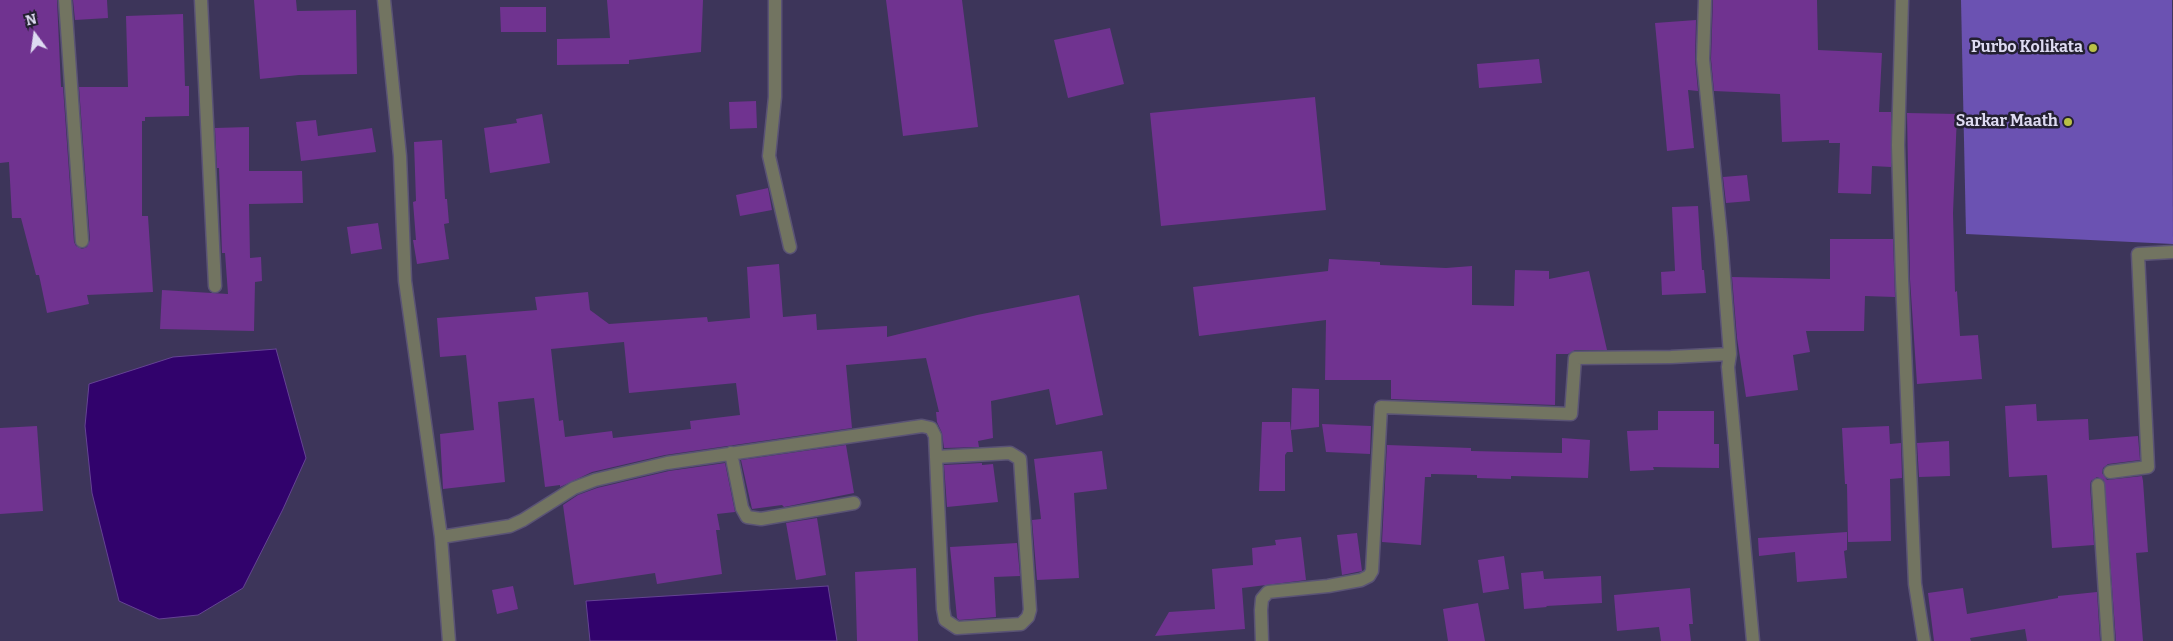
<!DOCTYPE html>
<style>
body{margin:0}
#map{position:relative;width:2173px;height:641px;overflow:hidden;background:#3d355a;font-family:Bitter,serif}
canvas{display:block}
.north{position:absolute;left:10px;top:10px;width:50px;height:50px;-webkit-text-stroke:4px #232031;paint-order:stroke;rotate:346deg;font-size:14px;font-weight:700;line-height:20px;text-align:center;color:#dedbf2}
.north::after{content:'';display:block;margin:auto;width:18px;height:22px;background:#dedbf2;clip-path:polygon(50% 0,100% 100%,50% 72%,0 100%)}
</style>
<div id="map">
<canvas width="2173" height="641"></canvas>
<div class="north">N</div>
</div>
<script>
const ctx = document.querySelector('canvas').getContext('2d');
ctx.lineJoin = 'round';
function fillPath(path, color) { ctx.fillStyle = color; ctx.fill(path, 'evenodd'); }
const toPath = rows => new Path2D(rows.map(r => 'M' + r).join(''));
function strokePath(path, color, width, dash) { ctx.strokeStyle = color; ctx.lineWidth = width; ctx.lineCap = dash ? 'butt' : 'round'; ctx.setLineDash(dash || []); ctx.stroke(path); }
function label(font, color, halo, rows, align = 'center') {
  ctx.font = font + ' Bitter,serif'; ctx.lineWidth = 5; ctx.setLineDash([]); ctx.textBaseline = 'middle'; ctx.strokeStyle = halo; ctx.fillStyle = color; for (const [text, x, y, turn = 0] of rows) {
    ctx.save(); ctx.translate(x, y); ctx.rotate((+turn || 0) * Math.PI / 180); ctx.textAlign = isNaN(turn) ? turn : align; if (halo) ctx.strokeText(text, 0, 0); ctx.fillText(text, 0, 0); ctx.restore();
  }
}
fillPath(toPath([
 [1961,0,2172,0,2173,244,1966,234]
]), '#6b52b2');
const water = toPath([
 [276,349,306,458,283,509,243,588,198,615,159,619,119,601,92,493,85,426,89,384,173,357,276,349],
 [828,586,837,641,590,641,586,601,828,586]
]);
fillPath(water, '#31026c');
strokePath(water, '#654394', 1);
fillPath(toPath([
 [0,0,57,0,61,87,63,87,74,242,76,246,82,249,87,247,90,240,79,87,128,87,126,16,183,14,185,86,189,86,189,116,145,117,145,121,142,121,142,216,148,216,153,292,87,295,89,304,47,313,39,275,36,275,21,218,12,218,9,162,0,163],
 [73,0,107,0,108,18,75,20],
 [254,0,296,0,297,11,356,10,357,74,299,75,260,79],
 [607,0,703,0,701,52,629,60,629,64,557,65,557,39,610,38],
 [886,0,962,0,978,127,903,136],
 [1713,0,1817,0,1818,50,1882,53,1879,112,1891,112,1891,167,1872,166,1871,194,1838,193,1840,143,1829,143,1829,140,1782,142,1780,94,1714,91,1711,59],
 [500,7,546,7,546,32,501,32],
 [1696,20,1695,59,1698,91,1688,90,1694,148,1667,151,1655,23],
 [1110,28,1124,84,1068,98,1054,40],
 [1539,59,1542,83,1479,88,1477,64],
 [1315,97,1326,210,1161,226,1150,113],
 [756,101,757,128,730,129,729,102],
 [1907,113,1957,114,1953,213,1955,292,1957,291,1960,336,1978,335,1982,379,1917,384,1910,279],
 [542,114,550,163,490,173,484,128,517,123,516,119],
 [316,120,318,136,372,128,376,152,301,161,296,122],
 [249,127,249,171,302,171,303,203,249,204,250,258,261,257,262,281,255,282,254,331,160,329,162,290,228,294,225,253,222,253,219,168,217,168,215,128],
 [442,140,445,199,447,199,449,223,444,224,449,259,417,264,413,240,416,240,413,202,416,201,414,142],
 [1747,175,1750,201,1726,203,1723,177],
 [768,188,772,210,740,216,736,195],
 [1698,206,1702,270,1704,270,1706,293,1662,295,1661,272,1675,271,1672,207],
 [378,223,382,249,351,254,347,227],
 [1830,239,1893,239,1895,297,1865,296,1864,331,1806,331,1810,352,1793,355,1798,390,1746,397,1737,338,1732,277,1830,279],
 [1329,259,1380,262,1380,265,1446,268,1472,266,1472,305,1514,306,1515,270,1549,271,1549,279,1589,271,1607,350,1575,350,1568,354,1556,354,1555,405,1391,399,1391,380,1325,380,1326,320,1199,336,1193,287,1328,271],
 [779,264,783,317,816,314,817,330,887,326,887,337,977,315,1079,295,1103,415,1056,425,1049,389,991,401,993,438,978,441,979,447,944,448,942,433,937,422,936,412,939,412,926,358,846,365,852,428,665,455,592,472,560,487,560,485,545,487,534,398,498,402,505,482,443,489,440,434,474,430,466,355,440,357,437,318,537,310,535,297,588,292,590,310,609,324,707,317,708,322,750,318,747,267],
 [624,342,629,393,736,383,740,415,690,421,691,429,613,438,612,431,565,437,563,420,559,421,551,349],
 [1292,388,1319,389,1319,427,1291,430],
 [2036,404,2037,421,2088,419,2089,440,2138,436,2140,460,2108,464,2103,468,2102,473,2107,480,2142,476,2143,481,2148,552,2136,553,2143,641,2116,641,2104,480,2097,477,2091,481,2090,485,2094,545,2052,548,2047,475,2009,477,2005,406],
 [1658,411,1714,411,1714,444,1719,444,1719,468,1653,467,1654,470,1630,471,1627,431,1658,430],
 [1262,422,1290,422,1293,452,1287,452,1285,455,1285,491,1259,491],
 [1322,424,1371,426,1370,454,1326,452],
 [37,426,43,511,0,514,0,428],
 [1889,426,1890,444,1901,443,1902,478,1890,479,1891,541,1848,542,1847,484,1845,484,1842,428],
 [1562,438,1590,440,1588,478,1511,476,1511,479,1477,478,1477,475,1431,474,1431,477,1425,477,1421,545,1382,542,1387,445,1471,448,1471,451,1562,453],
 [1949,441,1950,476,1919,477,1917,443],
 [846,445,854,493,784,507,782,505,752,509,741,460],
 [1102,451,1107,489,1074,493,1079,578,1037,580,1032,520,1041,519,1034,459],
 [725,463,735,512,717,514,720,530,716,530,722,574,657,584,655,573,574,585,563,505,578,495,597,488,669,471],
 [982,463,982,465,993,464,998,502,947,507,944,465],
 [817,518,826,575,796,580,786,523],
 [1847,532,1847,550,1844,551,1847,578,1797,582,1795,552,1759,556,1758,538],
 [1357,533,1362,571,1342,575,1337,535],
 [1301,537,1306,580,1242,588,1245,629,1155,636,1169,612,1215,609,1212,569,1253,565,1252,548,1276,545,1275,540],
 [1017,543,1020,576,994,577,996,617,959,620,957,618,950,547],
 [1504,556,1509,589,1483,593,1478,560],
 [916,568,918,641,857,641,855,572],
 [1543,571,1544,579,1601,576,1602,603,1546,606,1547,607,1524,609,1521,573],
 [513,586,518,609,497,614,492,590],
 [1690,588,1693,624,1689,624,1691,641,1661,641,1659,627,1617,631,1614,595],
 [1963,588,1967,614,2058,598,2058,596,2097,592,2100,641,2027,641,2025,629,1970,638,1971,641,1934,641,1928,593],
 [1478,603,1485,641,1448,641,1443,609]
]), '#703390');
const minor = toPath([
 [65,0,82,241],
 [201,0,215,286],
 [384,0,400,156,405,281,441,537,449,641],
 [775,0,775,97,769,156,790,247],
 [1705,0,1703,59,1721,238,1730,354,1728,367,1753,641],
 [1902,0,1898,145,1902,279,1915,584,1924,641],
 [731,453,742,508,747,517,761,519,854,503],
 [2110,472,2148,467,2138,254,2173,252],
 [2098,485,2108,641],
 [441,537,510,526,523,520,574,488,595,480,667,463,922,426,931,428,935,436,943,609,945,620,957,628,1021,624,1028,617,1030,610,1020,459,1010,453,936,457],
 [1262,641,1261,610,1262,599,1268,592,1328,586,1361,580,1369,576,1372,571,1381,407,1571,414,1575,358,1671,357,1730,354]
]);
strokePath(minor, '#5a5375', 15);
strokePath(minor, '#727461', 12);
for (const [x, y, r, color] of [
 [2093,48,5,"#b9c046"],
 [2068,122,5,"#b9c046"]
]) { const dot = new Path2D(); dot.arc(x, y, r, 0, 2 * Math.PI); ctx.fillStyle = color; ctx.fill(dot); strokePath(dot, '#232031', 2); }
label('bold 16px', '#dedbf2', '#232031', [
 ["Purbo Kolikata",2083,48],
 ["Sarkar Maath",2058,122]
], 'right');
</script>
